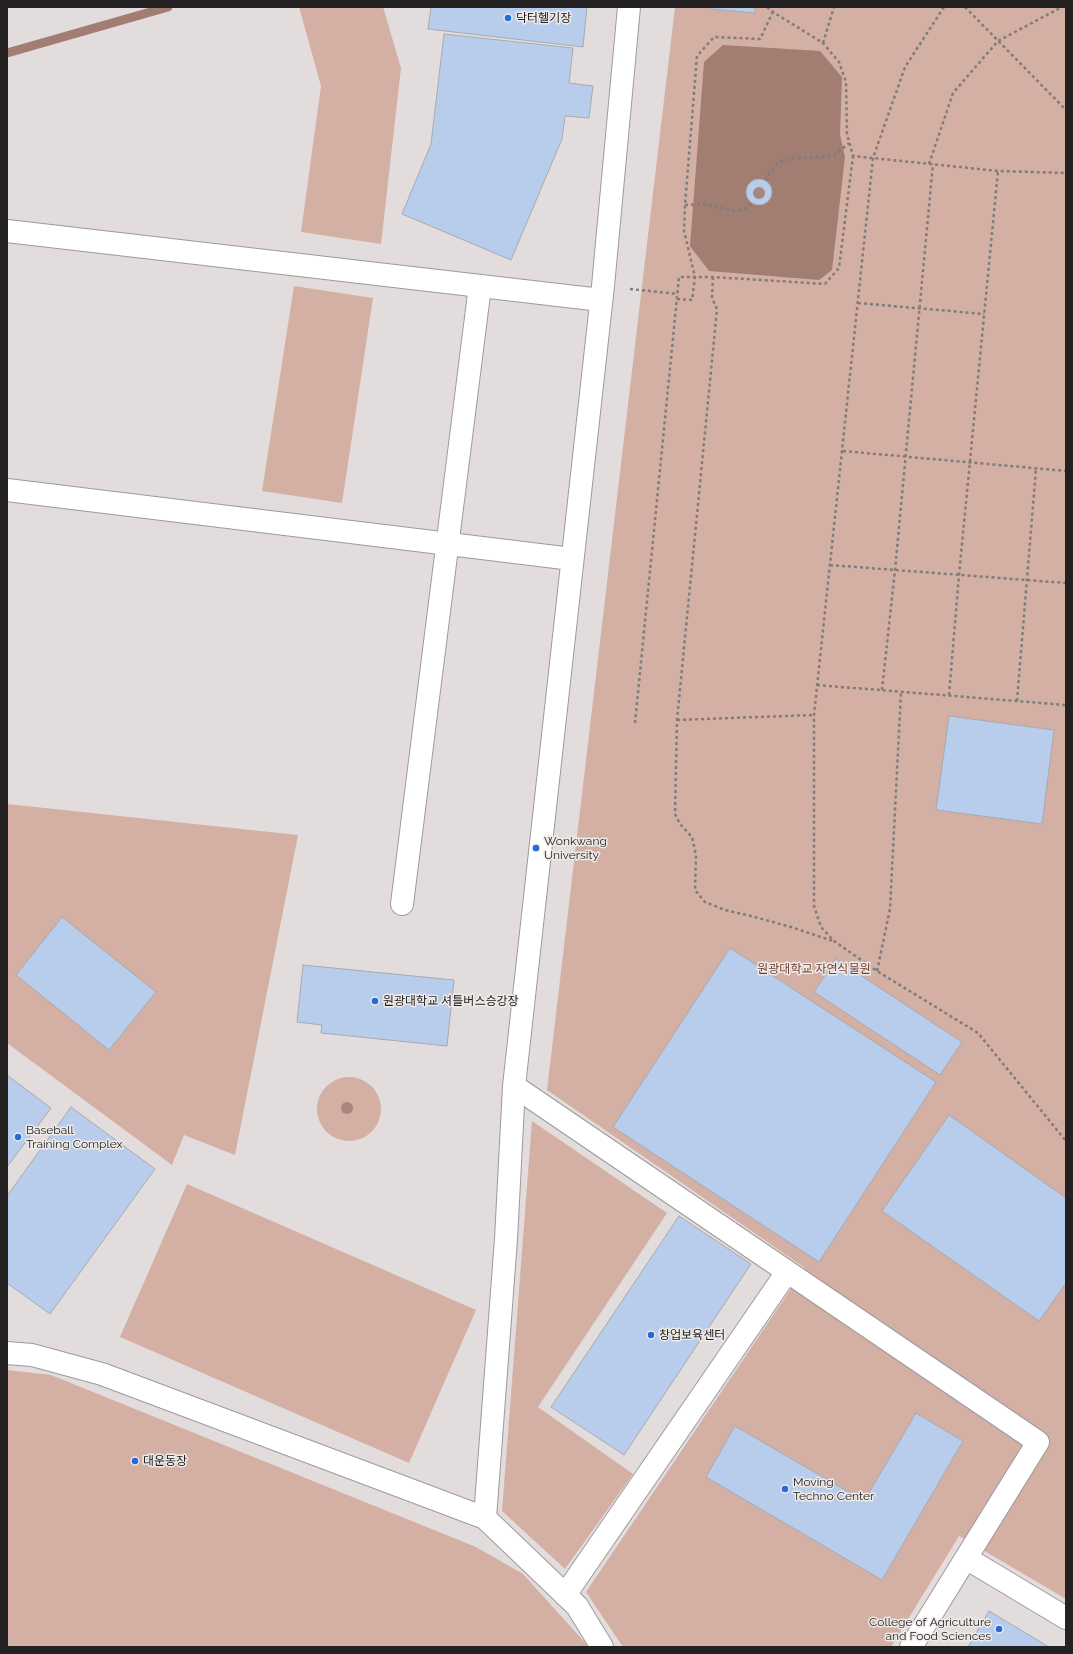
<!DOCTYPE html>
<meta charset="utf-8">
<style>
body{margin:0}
#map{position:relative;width:1073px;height:1654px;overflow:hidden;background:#e2dddc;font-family:Raleway,sans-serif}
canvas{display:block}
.frame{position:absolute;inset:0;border:8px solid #232121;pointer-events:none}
</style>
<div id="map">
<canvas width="1073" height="1654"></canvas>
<div class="frame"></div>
</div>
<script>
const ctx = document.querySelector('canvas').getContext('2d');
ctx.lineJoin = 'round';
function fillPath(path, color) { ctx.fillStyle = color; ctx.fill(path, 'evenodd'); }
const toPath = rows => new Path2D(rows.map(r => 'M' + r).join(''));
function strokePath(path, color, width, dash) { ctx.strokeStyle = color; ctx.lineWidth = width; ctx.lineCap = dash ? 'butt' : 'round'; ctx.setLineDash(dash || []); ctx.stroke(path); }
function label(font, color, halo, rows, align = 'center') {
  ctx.font = font + ' Raleway,"Noto Sans KR",sans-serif'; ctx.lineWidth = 3; ctx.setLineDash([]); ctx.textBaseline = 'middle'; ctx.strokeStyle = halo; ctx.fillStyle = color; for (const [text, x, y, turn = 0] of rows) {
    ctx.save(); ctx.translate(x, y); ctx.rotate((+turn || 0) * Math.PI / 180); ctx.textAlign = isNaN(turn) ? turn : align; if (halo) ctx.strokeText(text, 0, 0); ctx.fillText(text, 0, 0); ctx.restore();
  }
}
fillPath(toPath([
 [299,7,383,7,401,68,381,244,301,232,321,86],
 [675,7,1066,7,1066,1599,959,1536,891,1647,623,1647,586,1592,805,1268,547,1090],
 [294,286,373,298,342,503,262,491],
 [7,804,298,835,235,1155,184,1135,172,1165,7,1043],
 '317 1109a32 32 0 1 1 64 0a32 32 0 1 1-64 0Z',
 [532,1121,667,1213,538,1407,633,1474,565,1569,502,1511],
 [187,1184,476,1310,409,1463,120,1337],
 [7,1370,51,1375,476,1547,523,1574,589,1647,7,1647]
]), '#d4afa4');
fillPath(toPath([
 [723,45,820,51,842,77,840,135,845,157,832,270,819,280,709,271,690,246,704,62]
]), '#a27d72');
strokePath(toPath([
 [7,53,168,7]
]), '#a27d72', 9);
const building = toPath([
 [431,7,587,7,583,47,428,29,431,7],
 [712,7,755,7,755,13,711,9,712,7],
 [444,34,573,48,569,83,593,86,589,118,565,116,562,139,511,260,402,214,431,144,444,34],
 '746 192a13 13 0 1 1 26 0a13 13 0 1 1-26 0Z',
 [949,716,1054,730,1042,824,936,810,949,716],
 [62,917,156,992,109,1050,16,975,62,917],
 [730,948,936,1082,819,1262,613,1127,730,948],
 [836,959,962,1042,940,1075,814,992,836,959],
 [303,965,454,980,447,1046,321,1033,322,1025,297,1022,303,965],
 [7,1075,51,1108,7,1167,7,1075],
 [71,1107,155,1169,50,1314,7,1283,7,1196,71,1107],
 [949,1115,1066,1198,1066,1283,1039,1321,882,1211,949,1115],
 [679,1216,751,1264,624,1455,551,1407,679,1216],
 [916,1413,963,1441,882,1580,706,1477,735,1426,864,1501,916,1413],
 [989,1611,1049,1647,968,1647,989,1611]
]);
fillPath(building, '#b8cceb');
strokePath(building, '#a8aaad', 1);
const minor = toPath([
 [7,231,601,300],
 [7,490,572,559],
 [402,904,480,286],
 [514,1086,1038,1442,966,1558,1066,1618],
 [7,1353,32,1355,102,1374,485,1518,577,1606,602,1647],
 [485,1518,506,1239,514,1086,603,286,629,7],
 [565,1595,787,1272],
 [911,1647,966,1558]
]);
strokePath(minor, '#9e9a99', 24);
strokePath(toPath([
 [767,7,773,12,823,43,839,62,846,82,847,134,853,156,998,171,1066,173],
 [944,7,905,67,873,158,814,715,814,906,821,927,834,941,877,971,978,1033,1066,1141],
 [965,7,1066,110],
 [823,43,834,7],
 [929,164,953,93,998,41,1062,7],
 [765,180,769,173,779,162,795,158,810,158,835,155,849,143],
 [685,205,703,204,735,211,743,210,752,204],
 [713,277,712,298,717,309,677,720,675,814,680,824,692,837,696,855,695,890,705,902,725,910,751,916,791,927,833,941],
 [630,289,678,294],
 [677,299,692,300,695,277,684,231,685,205,697,56,714,37,760,39,773,12],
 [858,303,984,314],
 [843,451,1066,471],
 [830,565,1066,583],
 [817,685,1066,705],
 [882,690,895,570,933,164],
 [949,695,959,575,998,171],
 [1017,701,1036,469],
 [677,720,814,715],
 [635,723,679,277,713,277,825,284,839,268,853,156],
 [877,971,890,909,901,692]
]), '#7f7c7b', 2.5, [3, 3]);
strokePath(minor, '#fff', 22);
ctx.fillStyle = '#a6867d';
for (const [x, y] of [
 [759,193],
 [347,1108]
]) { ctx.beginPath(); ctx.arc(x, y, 6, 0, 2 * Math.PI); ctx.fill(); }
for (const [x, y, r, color] of [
 [508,18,4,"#256bd7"],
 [536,848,4,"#256bd7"],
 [375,1001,4,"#256bd7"],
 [18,1137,4,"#256bd7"],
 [651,1335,4,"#256bd7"],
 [135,1461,4,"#256bd7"],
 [785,1489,4,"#256bd7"],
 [999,1629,4,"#256bd7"]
]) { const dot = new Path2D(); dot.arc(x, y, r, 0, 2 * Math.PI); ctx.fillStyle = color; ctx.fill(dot); strokePath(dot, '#efebe9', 1.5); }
label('12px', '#232121', '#efebe9', [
 ["닥터헬기장",516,18],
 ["Wonkwang",544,841],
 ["University",544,855],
 ["원광대학교 셔틀버스승강장",383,1001],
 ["Baseball",26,1130],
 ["Training Complex",26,1144],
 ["창업보육센터",659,1335],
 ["대운동장",143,1461],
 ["Moving",793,1482],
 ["Techno Center",793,1496],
 ["College of Agriculture",991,1622,"right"],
 ["and Food Sciences",991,1636,"right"]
], 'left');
label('12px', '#743f2f', '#efebe9', [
 ["원광대학교 자연식물원",814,969]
]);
</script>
